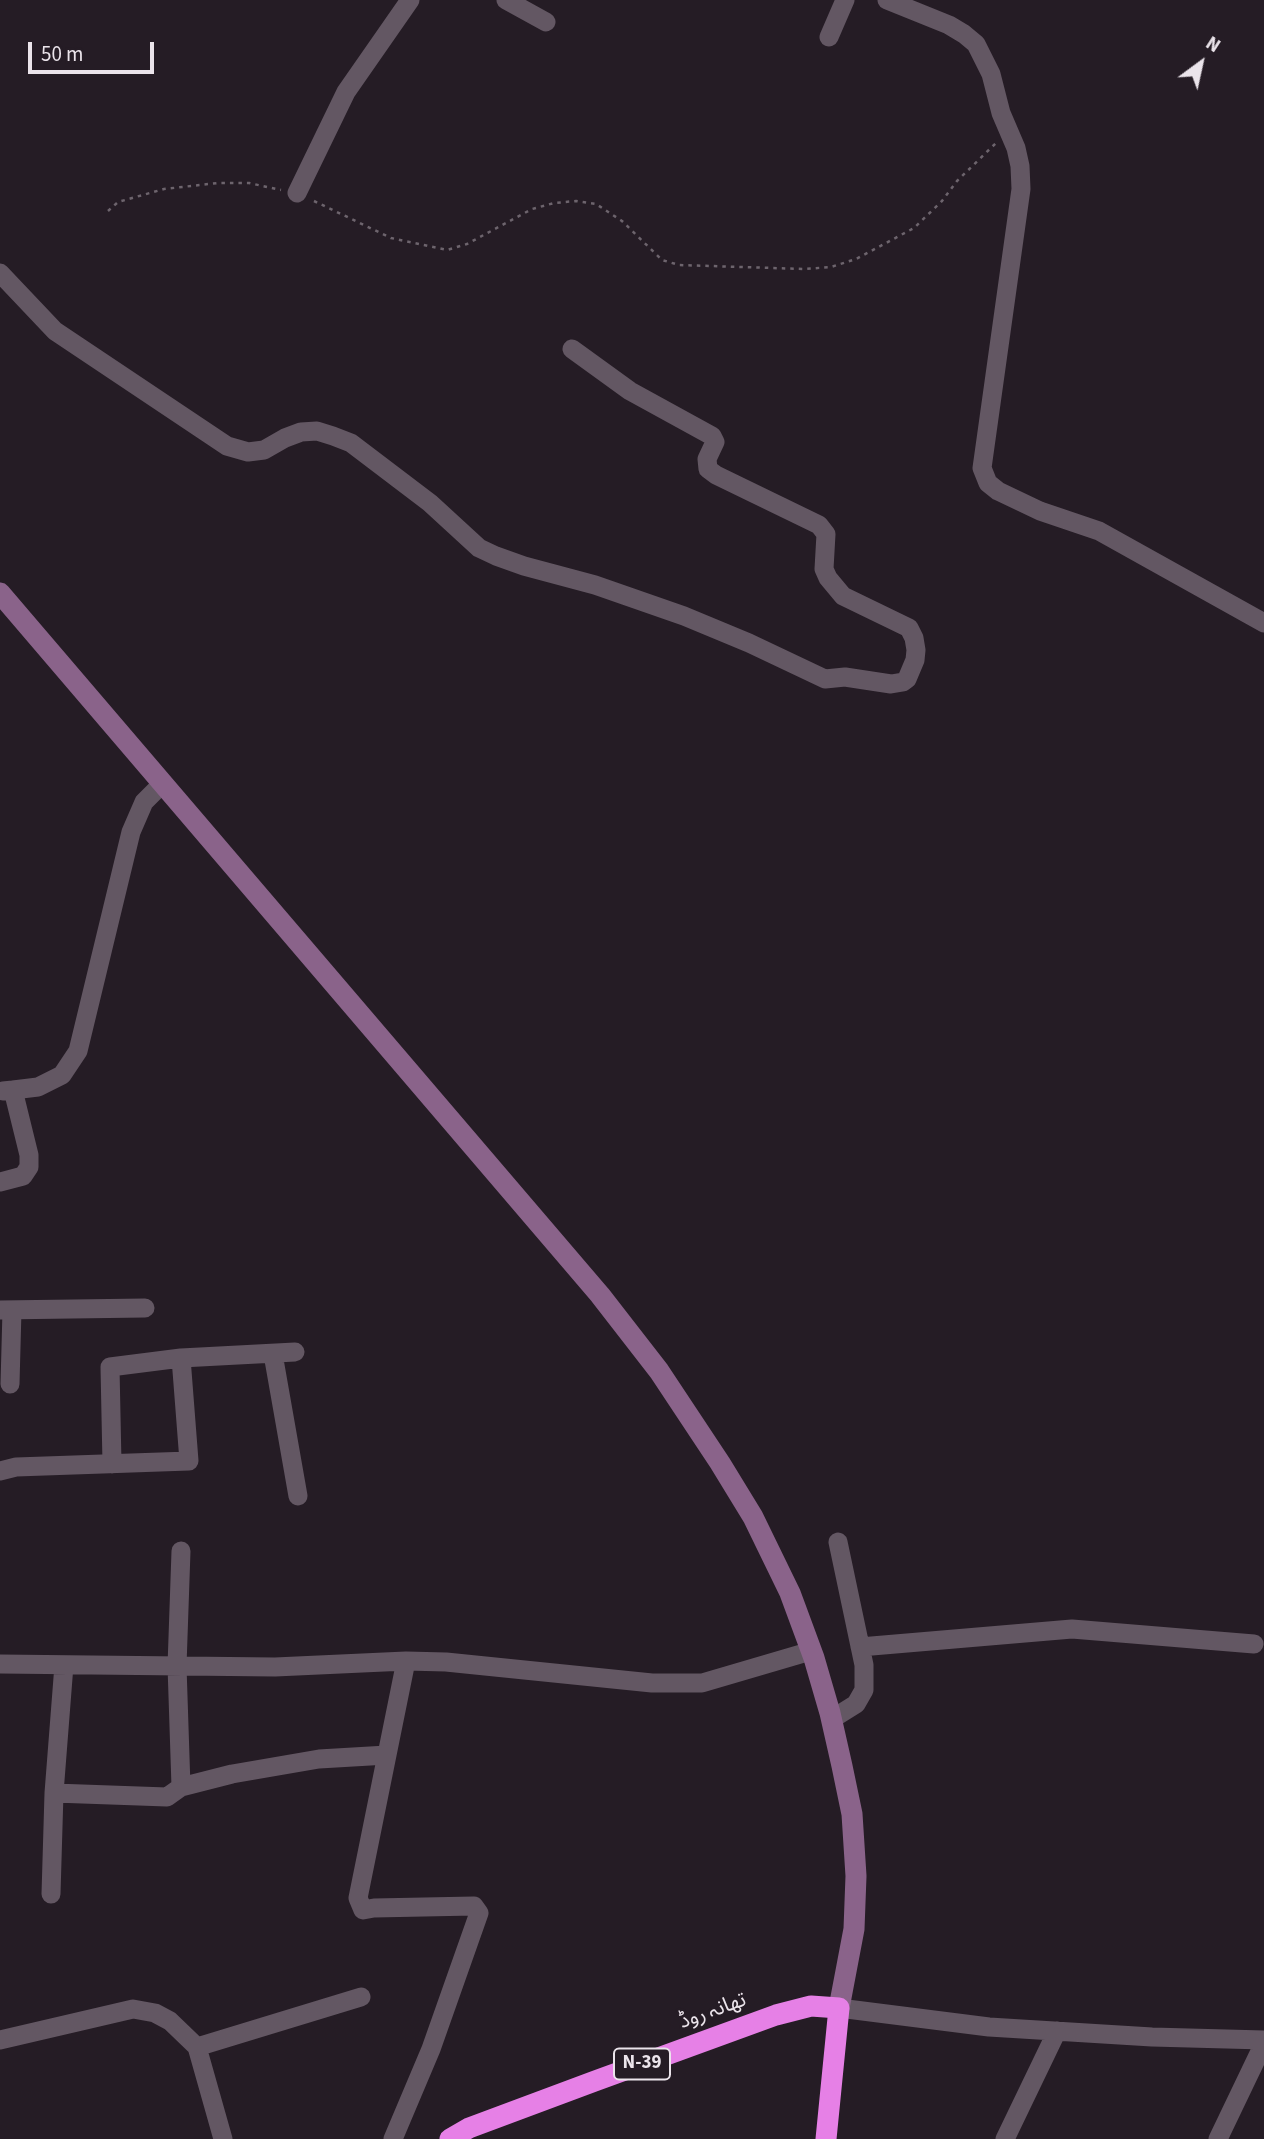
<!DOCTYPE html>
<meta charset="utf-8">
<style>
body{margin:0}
#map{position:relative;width:1264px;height:2139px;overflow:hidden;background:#251c25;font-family:"Source Sans 3",sans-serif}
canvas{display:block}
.north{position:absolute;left:1166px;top:28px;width:70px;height:70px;-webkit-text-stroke:5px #251c25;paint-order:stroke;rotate:33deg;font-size:19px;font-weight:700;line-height:28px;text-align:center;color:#ebe4eb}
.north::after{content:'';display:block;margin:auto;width:24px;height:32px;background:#ebe4eb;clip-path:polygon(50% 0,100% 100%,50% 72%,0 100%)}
.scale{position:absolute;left:28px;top:42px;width:126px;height:32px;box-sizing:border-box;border:4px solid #ebe4eb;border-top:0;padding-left:9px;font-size:21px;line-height:24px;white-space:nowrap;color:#ebe4eb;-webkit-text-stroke:5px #251c25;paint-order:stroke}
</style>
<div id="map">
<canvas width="1264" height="2139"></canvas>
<div class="north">N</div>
<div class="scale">50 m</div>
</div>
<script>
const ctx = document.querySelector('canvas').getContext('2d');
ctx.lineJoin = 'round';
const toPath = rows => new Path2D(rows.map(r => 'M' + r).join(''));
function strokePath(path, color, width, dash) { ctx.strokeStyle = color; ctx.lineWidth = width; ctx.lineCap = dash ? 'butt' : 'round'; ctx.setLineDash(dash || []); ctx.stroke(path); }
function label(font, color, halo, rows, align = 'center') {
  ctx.font = font + ' "Source Sans 3","Noto Sans Arabic",sans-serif'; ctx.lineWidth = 5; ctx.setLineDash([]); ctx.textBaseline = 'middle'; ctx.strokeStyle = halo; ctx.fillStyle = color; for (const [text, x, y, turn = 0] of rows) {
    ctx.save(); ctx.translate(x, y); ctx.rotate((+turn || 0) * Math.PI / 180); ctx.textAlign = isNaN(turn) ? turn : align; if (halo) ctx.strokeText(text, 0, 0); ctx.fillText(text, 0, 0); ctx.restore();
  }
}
strokePath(toPath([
 [314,201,391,238,447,250,467,244,532,209,554,203,576,201,596,204,622,221,662,260,679,265,804,269,831,267,856,259,914,228,942,201,957,181,996,143],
 [108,211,118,202,164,189,218,183,249,183,281,190]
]), '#6d646d', 2.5, [3.5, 5]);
strokePath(toPath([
 [506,0,546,22],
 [887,0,949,25,964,34,976,44,991,74,1001,113,1016,148,1020,166,1021,189,982,468,988,483,998,491,1040,511,1099,531,1264,623],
 [829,37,845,0],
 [297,193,346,92,410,0],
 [0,273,55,331,227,446,248,452,264,450,285,438,301,432,317,431,333,436,351,443,430,503,479,548,496,556,524,566,595,585,684,616,749,643,825,679,845,677,891,684,903,682,907,679,915,660,916,650,914,638,909,628,843,596,828,578,824,569,826,534,819,525,716,475,708,469,707,459,715,442,712,436,630,391,572,349],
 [13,1090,38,1087,62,1075,78,1051,131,832,144,802,162,784],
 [0,1182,23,1176,29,1167,29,1155,13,1090,3,1091],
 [0,1310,145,1308],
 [273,1354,298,1496],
 [10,1384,12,1310],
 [112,1464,110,1367,181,1358,295,1352],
 [0,1471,16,1467,189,1461,181,1358],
 [181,1551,177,1666,181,1787],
 [860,1647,1072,1629,1254,1644],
 [0,1664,275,1667,406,1661,446,1662,652,1683,702,1683,811,1651],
 [832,1719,856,1704,864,1690,864,1665,838,1542],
 [54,1793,167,1797,181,1787,232,1774,319,1759,387,1755],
 [51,1894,54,1793,64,1665],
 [839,2008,989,2027,1152,2037,1264,2040],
 [0,2040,133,2009,155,2013,170,2021,197,2047,223,2139],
 [197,2047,361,1997],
 [393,2139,431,2049,479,1913,474,1906,374,1908,363,1910,358,1898,406,1661],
 [1005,2139,1057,2031],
 [1218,2139,1264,2043]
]), '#635763', 19);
strokePath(toPath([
 [0,593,600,1295,659,1371,720,1463,753,1517,790,1593,814,1658,830,1713,842,1766,852,1814,856,1876,854,1929,839,2008]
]), '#8a638a', 21);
strokePath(toPath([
 [450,2139,469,2128,595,2081,776,2015,811,2006,839,2008,826,2139]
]), '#e680e6', 21);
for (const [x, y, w] of [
 [642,2064,56]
]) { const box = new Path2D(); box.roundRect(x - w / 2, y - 15.5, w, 31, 5); ctx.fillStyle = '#251c25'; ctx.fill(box); strokePath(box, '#ebe4eb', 2); }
label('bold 19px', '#ebe4eb', null, [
 ["N-39",642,2064]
]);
label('21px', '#ebe4eb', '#251c25', [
 ["تھانہ روڈ",713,2012,-20]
]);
</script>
